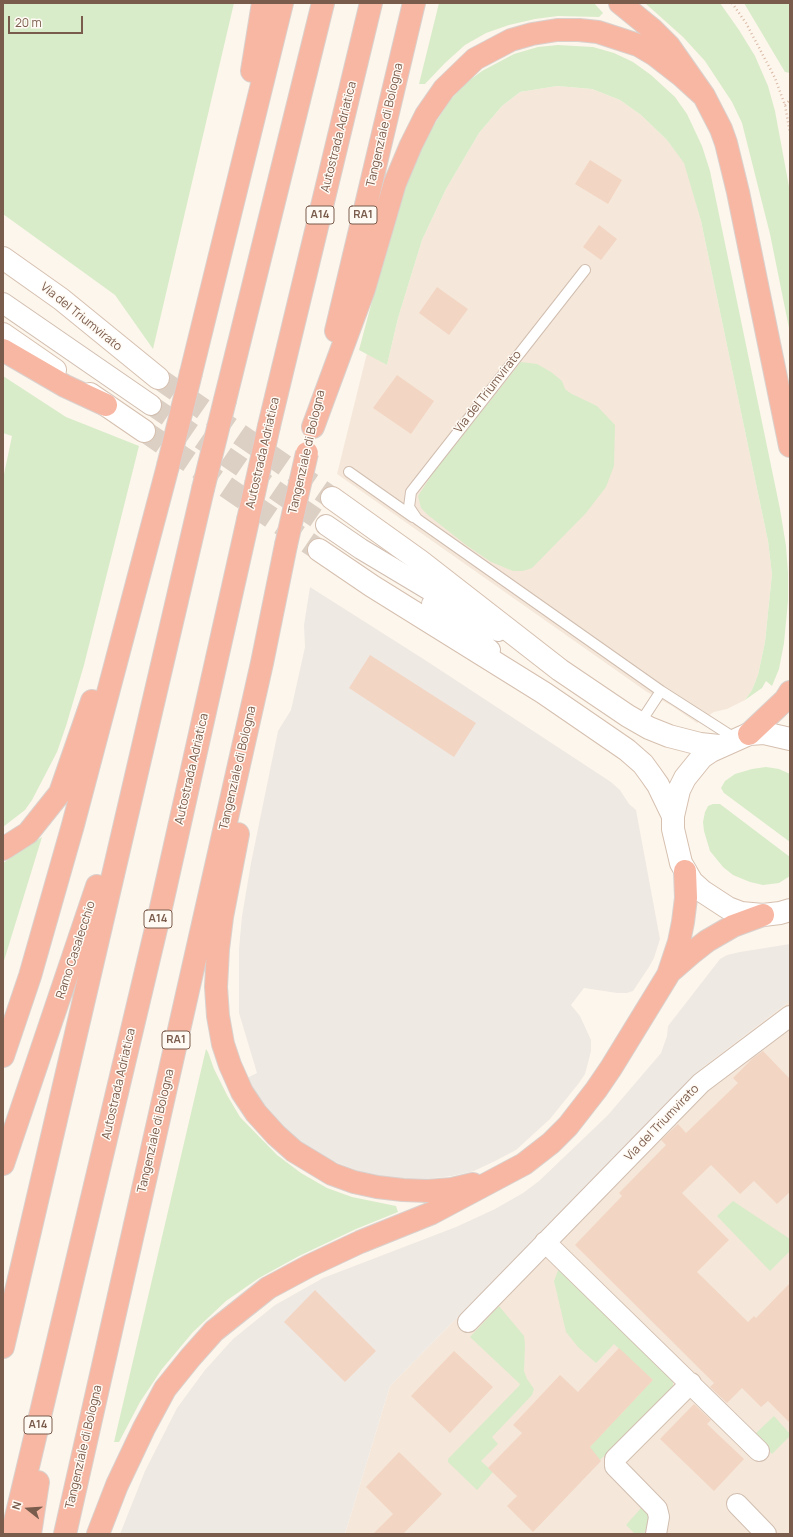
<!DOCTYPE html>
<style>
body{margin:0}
#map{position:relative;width:793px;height:1537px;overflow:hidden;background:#fdf6ec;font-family:Manrope,sans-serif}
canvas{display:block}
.frame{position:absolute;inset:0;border:4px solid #7a5c4d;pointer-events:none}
.north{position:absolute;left:8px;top:1489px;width:40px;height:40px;-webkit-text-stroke:3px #fffaf3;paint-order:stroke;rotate:287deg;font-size:11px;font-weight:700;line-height:16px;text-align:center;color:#7a5c4d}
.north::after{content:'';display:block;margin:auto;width:14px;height:18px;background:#7a5c4d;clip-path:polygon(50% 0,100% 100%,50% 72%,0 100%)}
.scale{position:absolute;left:8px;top:16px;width:75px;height:18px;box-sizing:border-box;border:2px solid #7a5c4d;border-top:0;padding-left:5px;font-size:12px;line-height:14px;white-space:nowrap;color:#7a5c4d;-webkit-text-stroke:3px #fffaf3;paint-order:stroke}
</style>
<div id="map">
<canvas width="793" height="1537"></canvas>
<div class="frame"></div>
<div class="north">N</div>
<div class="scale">20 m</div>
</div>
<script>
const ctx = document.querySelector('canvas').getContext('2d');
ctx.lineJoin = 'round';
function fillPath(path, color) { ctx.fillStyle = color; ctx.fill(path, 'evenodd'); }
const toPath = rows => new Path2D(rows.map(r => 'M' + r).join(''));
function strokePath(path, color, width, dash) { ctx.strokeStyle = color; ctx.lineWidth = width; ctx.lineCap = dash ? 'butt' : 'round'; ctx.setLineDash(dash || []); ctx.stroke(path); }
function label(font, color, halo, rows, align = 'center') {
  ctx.font = font + ' Manrope,sans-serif'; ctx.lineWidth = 3; ctx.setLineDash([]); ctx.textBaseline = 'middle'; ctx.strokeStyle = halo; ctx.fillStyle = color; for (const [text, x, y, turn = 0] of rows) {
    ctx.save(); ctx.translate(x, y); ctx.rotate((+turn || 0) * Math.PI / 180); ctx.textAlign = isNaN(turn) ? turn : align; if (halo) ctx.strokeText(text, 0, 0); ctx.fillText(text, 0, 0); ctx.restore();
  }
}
fillPath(toPath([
 [557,86,592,89,620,100,641,115,667,140,685,163,701,221,768,541,772,574,765,642,758,675,752,690,745,700,727,709,714,712,697,723,672,706,647,692,337,474,367,353,387,365,398,318,422,240,446,189,479,133,502,106,520,92],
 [790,1001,790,1534,345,1534,390,1386,702,1068]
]), '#f5e8da');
fillPath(toPath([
 [310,587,425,660,611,782,620,790,629,804,636,810,660,939,654,958,649,967,633,991,627,993,617,993,584,988,571,1005,580,1016,591,1040,591,1051,588,1063,585,1074,579,1083,550,1119,516,1150,495,1161,474,1171,452,1176,426,1179,400,1179,364,1173,338,1163,326,1158,306,1146,280,1124,263,1104,247,1078,257,1073,239,1013,239,949,242,916,251,863,278,731,291,710,305,647,304,625],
 [790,944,790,1001,702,1068,390,1386,345,1534,120,1534,145,1471,177,1408,205,1370,233,1339,275,1305,323,1278,456,1227,495,1209,523,1193,539,1181,608,1115,661,1053,667,1036,668,1026,720,959,727,955,740,952]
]), '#efe9e4');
fillPath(toPath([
 [3,3,234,3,153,349,115,295,3,214],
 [439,3,594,3,603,13,599,17,558,16,535,19,509,25,486,33,465,45,445,63,425,84,419,84],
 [645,3,720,3,739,30,755,56,768,86,775,111,790,192,790,333,770,234,742,123,732,102,705,61,683,37],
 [744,3,790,3,790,73,785,72],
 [558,45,593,47,614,53,633,62,651,75,675,97,687,114,702,146,710,171,780,509,786,546,788,573,788,601,784,643,779,669,772,686,766,681,762,688,745,700,752,690,758,675,765,642,772,574,768,541,701,221,684,163,667,140,641,115,620,100,592,89,557,86,520,92,502,106,479,133,446,189,422,240,398,318,387,365,359,350,383,260,404,191,419,153,432,128,451,99,466,83,482,71,514,54,538,47],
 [521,362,537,364,551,372,562,381,565,389,570,393,597,406,615,425,614,466,606,487,586,513,532,568,523,571,513,571,491,562,466,545,428,515,421,508,418,496,433,473],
 [3,376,66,417,139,446,84,665,66,726,57,752,32,800,25,810,3,827,3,479,12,436,3,433],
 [766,767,779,769,790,774,790,842,724,793,721,788,725,781,735,774,752,769],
 [713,804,720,804,790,857,790,876,779,883,763,885,750,882,733,875,723,867,710,851,704,831,703,822,705,812,708,806],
 [42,837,3,964,3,863],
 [206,1049,208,1052,214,1069,227,1095,240,1117,277,1155,301,1173,327,1188,352,1197,396,1206,398,1212,356,1229,299,1256,259,1278,226,1301,193,1332,162,1369,140,1402,119,1442,114,1442],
 [733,1201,790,1239,790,1251,770,1271,717,1216],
 [559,1268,673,1381,673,1387,671,1390,600,1460,588,1449,653,1380,614,1344,596,1363,578,1347,566,1332,554,1281],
 [499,1306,524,1336,525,1345,524,1371,527,1379,534,1389,532,1395,492,1437,498,1444,481,1461,493,1472,477,1490,448,1462,448,1459,519,1386,520,1384,470,1337],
 [774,1416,790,1434,790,1436,772,1454,754,1435],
 [642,1507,649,1515,646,1529,644,1534,635,1534,626,1525]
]), '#d8ecc9');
fillPath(toPath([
 [590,160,622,180,608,204,575,184],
 [599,225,617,239,601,260,583,247],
 [437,287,468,309,449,335,419,313],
 [397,375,434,401,411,434,373,408],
 [370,655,476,723,454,757,349,688],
 [763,1051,790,1079,790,1192,777,1204,754,1181,740,1194,711,1165,682,1193,729,1240,697,1272,748,1322,754,1316,756,1318,790,1283,790,1423,768,1401,761,1407,742,1388,727,1403,710,1387,714,1383,575,1245,622,1196,619,1193,666,1145,661,1140,678,1124,686,1133,738,1083,733,1078,753,1058],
 [315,1290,376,1351,345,1382,284,1322],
 [619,1348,653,1380,590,1447,601,1461,533,1532,507,1506,517,1496,488,1468,522,1433,513,1425,560,1375,578,1392],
 [454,1351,493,1387,450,1433,411,1396],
 [694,1404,711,1420,707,1424,744,1459,714,1491,660,1439],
 [399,1452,442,1494,403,1534,373,1534,393,1514,366,1487]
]), '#f3d5c3');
strokePath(toPath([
 [151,405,326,525]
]), '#dcd0c4', 20, [20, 10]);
strokePath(toPath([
 [158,378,332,498],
 [144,431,319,550]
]), '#dcd0c4', 22, [22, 11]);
const lane = toPath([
 [585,270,411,492,409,507,417,519,661,691],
 [349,472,413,517],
 [640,723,661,691,736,739]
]);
const street = toPath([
 [3,303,151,405],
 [326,525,361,549,498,631],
 [432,604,490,650],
 [545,1242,759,1451],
 [468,1322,701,1083,790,1016],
 [737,1504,766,1534],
 [656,1534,659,1517,657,1509,615,1466,615,1459,691,1383]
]);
const secondary = toPath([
 [3,258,61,299,158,378],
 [3,334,55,370],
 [90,394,144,431],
 [332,498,420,561,560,670,628,716,649,728,669,736,700,744,719,746],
 [319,550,372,586,544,693,627,750,643,764,651,775,658,785,673,816],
 [790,739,764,733,749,734,711,751,702,757,685,778,679,790,673,816,673,829,681,863,692,882,702,891,728,908,741,913,763,915,780,913,790,910]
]);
const highway = toPath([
 [620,3,652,29,669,46,704,96,721,129,726,143,738,192,790,446],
 [252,71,263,3],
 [336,331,414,3],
 [3,350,65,386,106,405],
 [191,373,282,3],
 [225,400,323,3],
 [269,426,371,3],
 [313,427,364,289,395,183,411,145,426,115,444,89,475,59,511,40,532,34,557,30,579,30,598,32,638,45,655,55,682,76,704,96],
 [749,734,785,700,790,692],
 [238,834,222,917,218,949,216,987,218,1016,223,1044,230,1065,242,1092,256,1113,276,1135,294,1151,332,1174,354,1182,377,1187,403,1190,427,1191,452,1189,473,1184],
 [3,849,28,833,60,793,92,701],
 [670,972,693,952,707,941,733,926,763,915],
 [3,1056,30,976,73,825,168,466],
 [3,1164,97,886],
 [3,1347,203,489],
 [12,1534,160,912,248,520],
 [30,1534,38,1482],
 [65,1534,262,663,286,545],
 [98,1534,117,1485,144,1428,165,1389,190,1358,214,1331,268,1288,309,1266,360,1242,432,1213,524,1164,551,1143,568,1126,596,1090,611,1068,668,975,679,942,683,922,686,898,685,871]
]);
strokePath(lane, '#d1beb0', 12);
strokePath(street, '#d1beb0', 22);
strokePath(secondary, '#d6c0b0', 24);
strokePath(highway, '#dad1cd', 24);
strokePath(toPath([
 [732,3,746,23,775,78,785,105,790,133],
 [785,105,790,100]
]), '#d9b8a5', 2.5, [1, 3]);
strokePath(lane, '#fff', 10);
strokePath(street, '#fff', 20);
strokePath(secondary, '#fff', 22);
strokePath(highway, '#f7b7a3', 22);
const highwayBridge = toPath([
 [168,466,191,373],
 [203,489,225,400],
 [248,520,269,426],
 [286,545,307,453]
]);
strokePath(highwayBridge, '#dad1cd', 24, []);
strokePath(highwayBridge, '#f7b7a3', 22);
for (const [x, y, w] of [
 [320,215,28],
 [363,215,28],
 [158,919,28],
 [176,1040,28],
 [38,1425,28]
]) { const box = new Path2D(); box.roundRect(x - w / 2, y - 9, w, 18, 3); ctx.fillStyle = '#fffaf3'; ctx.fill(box); strokePath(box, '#7a5c4d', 1); }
label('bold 11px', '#7a5c4d', null, [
 ["A14",320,215],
 ["RA1",363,215],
 ["A14",158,919],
 ["RA1",176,1040],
 ["A14",38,1425]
]);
label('12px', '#7a5c4d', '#fffaf3', [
 ["Tangenziale di Bologna",385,125,-77],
 ["Autostrada Adriatica",339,137,-76],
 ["Via del Triumvirato",81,317,39],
 ["Via del Triumvirato",488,392,-52],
 ["Tangenziale di Bologna",307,452,-77],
 ["Autostrada Adriatica",263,453,-77],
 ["Tangenziale di Bologna",238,768,-77],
 ["Autostrada Adriatica",192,769,-77],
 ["Ramo Casalecchio",76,950,-72],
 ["Autostrada Adriatica",119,1084,-77],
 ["Via del Triumvirato",662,1123,-46],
 ["Tangenziale di Bologna",156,1131,-77],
 ["Tangenziale di Bologna",84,1447,-77]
]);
</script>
